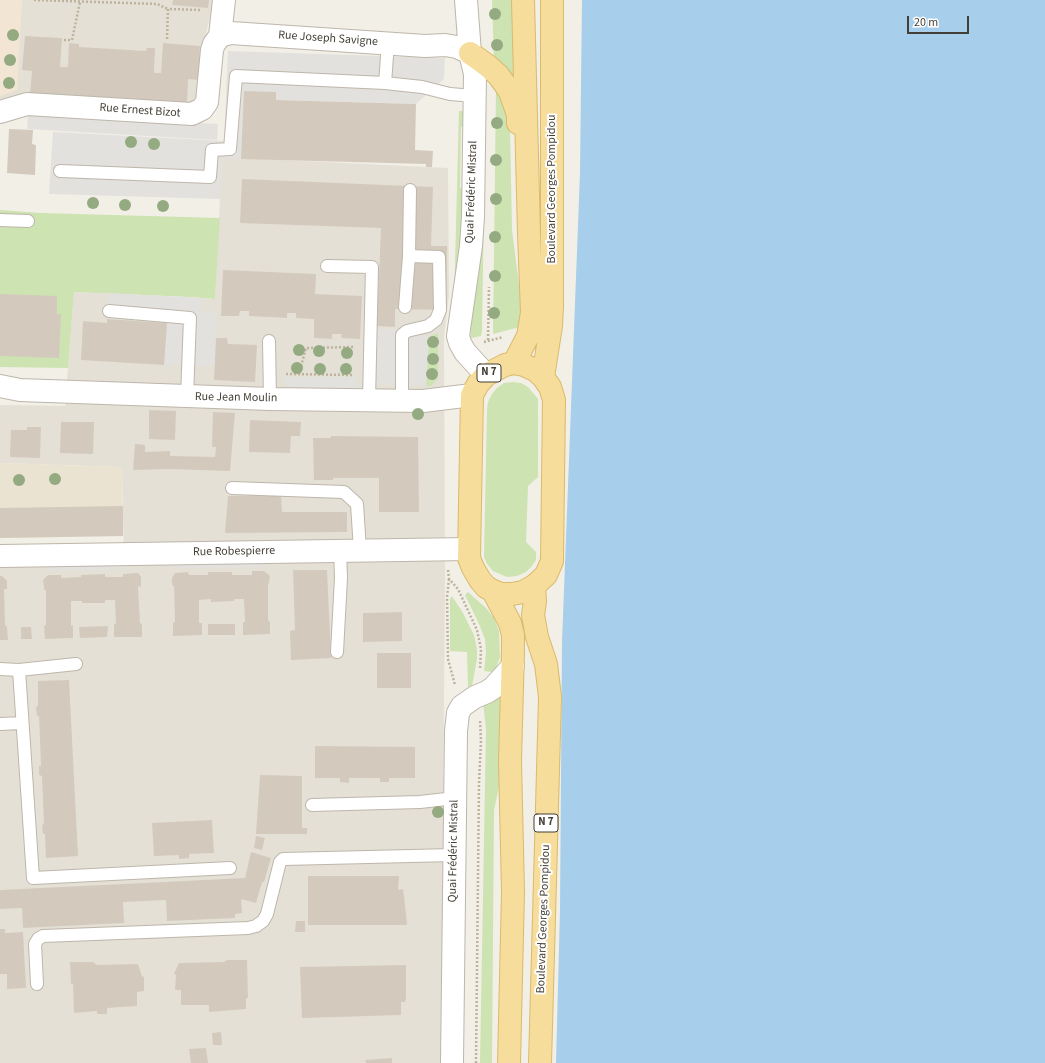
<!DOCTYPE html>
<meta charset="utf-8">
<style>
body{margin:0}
#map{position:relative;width:1045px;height:1063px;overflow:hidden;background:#f2efe7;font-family:"Source Sans 3",sans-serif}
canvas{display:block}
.scale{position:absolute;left:907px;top:16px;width:62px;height:18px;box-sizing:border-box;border:2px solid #443f36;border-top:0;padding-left:5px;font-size:12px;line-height:14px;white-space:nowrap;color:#443f36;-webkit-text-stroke:3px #fff;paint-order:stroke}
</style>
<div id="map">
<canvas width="1045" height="1063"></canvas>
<div class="scale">20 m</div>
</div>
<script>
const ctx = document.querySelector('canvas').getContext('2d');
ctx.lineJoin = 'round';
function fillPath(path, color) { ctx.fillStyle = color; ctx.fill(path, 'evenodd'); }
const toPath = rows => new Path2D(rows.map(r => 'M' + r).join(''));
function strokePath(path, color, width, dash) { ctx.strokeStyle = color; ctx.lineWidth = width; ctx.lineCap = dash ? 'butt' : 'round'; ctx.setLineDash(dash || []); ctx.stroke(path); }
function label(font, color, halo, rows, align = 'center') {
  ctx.font = font + ' "Source Sans 3",sans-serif'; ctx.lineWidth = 4; ctx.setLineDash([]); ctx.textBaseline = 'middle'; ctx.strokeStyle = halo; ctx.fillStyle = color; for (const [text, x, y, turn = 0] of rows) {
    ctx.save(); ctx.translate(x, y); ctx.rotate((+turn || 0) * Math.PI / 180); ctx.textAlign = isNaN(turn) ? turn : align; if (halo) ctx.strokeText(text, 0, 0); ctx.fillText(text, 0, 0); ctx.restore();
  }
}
fillPath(toPath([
 [0,0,212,0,212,8,203,46,199,106,0,104],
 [222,157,448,168,449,295,444,336,445,582,441,1063,0,1063,0,563,124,561,122,467,0,463,0,405,65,406,74,292,215,299]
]), '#e5e0d5');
fillPath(toPath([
 [0,0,22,0,17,90,0,96]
]), '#f2e5d3');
fillPath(toPath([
 [0,463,122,467,123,536,0,538]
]), '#eae3d1');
fillPath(toPath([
 [492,0,516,0,521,93,494,62],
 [486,76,482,330,481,336,471,338,469,313],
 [496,90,506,107,510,129,512,230,522,308,520,327,493,334],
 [459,111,465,111,469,127,461,127,460,188,468,189,454,303],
 [0,210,41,213,220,218,215,299,190,297,74,292,68,368,0,367],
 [438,333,438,378,431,386,426,386,429,337],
 [513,382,521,383,528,387,538,399,538,477,528,486,526,542,536,552,536,560,531,567,526,572,517,576,507,577,493,571,487,564,484,557,487,410,488,402,492,394,497,388,504,383],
 [468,592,486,608,494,618,499,631,500,657,496,668,492,672,484,671,486,653,485,639,479,624,465,595],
 [452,596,463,613,474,635,477,649,477,659,472,686,468,687,467,652,450,651,450,599],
 [506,685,502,773,494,810,492,1063,480,1063,486,729,483,703]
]), '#cde3b2');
fillPath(toPath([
 [228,51,445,58,444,79,416,104,276,100,250,159,222,158,221,199,49,194,53,132,224,141],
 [28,114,218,124,217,140,27,129],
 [108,293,203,298,201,312,217,312,215,366,164,365,167,323,107,319],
 [377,329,394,329,429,337,426,386,376,384],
 [281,377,354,377,362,391,290,390],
 [266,560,266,567,173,568,173,562],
 [126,563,126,569,49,571,48,565]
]), '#e3e1de');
fillPath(toPath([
 [582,0,1045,0,1045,1063,556,1063,560,910,562,642,580,173]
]), '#a7ceea');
fillPath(toPath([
 [173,0,209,0,208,8,172,5],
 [25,36,62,38,60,67,68,67,69,43,79,44,79,47,146,51,147,48,155,48,154,73,161,73,163,43,200,46,198,80,188,79,187,104,30,94,32,71,22,70],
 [244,91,276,92,276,100,416,104,415,150,433,151,432,167,426,167,426,164,241,159],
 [9,129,33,130,32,144,36,145,35,175,7,173],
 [242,179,433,187,431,246,447,246,446,310,395,309,395,327,377,326,381,228,240,223],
 [223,270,316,274,315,294,362,296,360,339,341,338,342,334,332,334,332,339,314,338,314,319,296,318,296,313,287,313,287,318,249,316,249,311,240,311,239,316,221,316],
 [0,294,57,296,57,314,61,314,59,358,0,356],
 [107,319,167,323,164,365,81,360,83,321,107,323],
 [216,338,227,338,228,344,257,345,255,382,214,380],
 [149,410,176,411,175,440,149,439],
 [213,412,235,413,230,471,169,469,133,470,135,444,145,445,145,452,170,451,170,456,215,457,216,447,212,447],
 [250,420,301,422,300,436,291,436,290,453,249,452],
 [61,422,94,422,93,454,60,453],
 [27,427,41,427,40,458,10,457,11,430,27,430],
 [331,436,418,437,419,512,379,512,379,478,333,478,333,480,314,480,313,438,331,438],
 [281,495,282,512,347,512,347,532,225,533,228,496],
 [123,506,123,536,0,538,0,508],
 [293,570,327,570,331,658,291,660,290,631,295,630],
 [252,571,264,571,270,576,269,583,268,584,268,620,270,622,270,634,243,635,243,622,245,622,244,599,234,599,234,601,211,602,211,599,199,600,199,623,202,623,202,635,173,636,173,623,175,622,174,586,173,586,172,584,172,578,175,573,188,572,189,575,208,575,208,572,232,572,232,575,252,575],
 [138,573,141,577,141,586,138,587,140,623,142,624,142,637,114,637,114,624,116,624,115,600,105,600,105,603,82,603,82,601,71,601,71,626,73,625,73,638,45,639,44,626,46,625,46,590,44,590,44,588,43,580,48,575,61,575,61,578,81,577,81,575,105,574,105,577,123,577,123,574],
 [0,576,2,576,7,581,7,589,4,589,5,625,7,627,8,640,0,640],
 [402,612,402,641,363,642,363,613],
 [208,624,235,624,235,635,208,635],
 [108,626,107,637,80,638,79,627],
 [21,627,31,627,32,639,21,639],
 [377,653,411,653,411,688,377,688],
 [69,680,78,856,46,858,45,834,43,834,42,825,44,824,42,776,39,775,39,766,41,766,39,716,37,716,36,707,38,706,38,681],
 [315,746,415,747,415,778,389,778,389,782,380,782,380,778,349,778,349,783,340,782,340,778,315,778],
 [260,775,302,776,302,828,307,828,307,834,256,834],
 [212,820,214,853,189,854,189,858,179,859,179,855,154,856,152,823],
 [256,836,265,838,262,850,254,848],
 [251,852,271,858,264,882,262,882,256,903,241,899,242,913,235,914,235,918,167,921,166,900,123,902,124,923,23,928,22,908,0,909,0,890,245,878],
 [308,876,399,876,398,890,403,889,404,896,407,925,308,925],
 [296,921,305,921,305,932,295,932],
 [0,929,5,929,5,933,23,932,26,988,7,989,7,974,0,974],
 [227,960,247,960,248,998,246,998,246,1009,209,1012,209,1005,181,1005,181,990,175,990,176,975,174,974,179,963,224,962],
 [70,962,93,962,97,965,138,964,142,976,144,977,144,991,137,992,137,1006,107,1008,107,1014,97,1014,97,1011,74,1013,73,984,71,984],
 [406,965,406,998,405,1002,401,1002,401,1015,302,1018,300,967],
 [221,1032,222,1045,213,1045,212,1033],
 [206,1048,208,1063,191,1063,189,1049],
 [392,1058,392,1063,366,1063,365,1060]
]), '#d3cabd');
const service = toPath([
 [385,83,388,43],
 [60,171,210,177,212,150,230,149,236,76,385,83,422,87,450,94,474,96],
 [0,220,28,221],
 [327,266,372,267,369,401],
 [405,307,409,256,410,190],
 [109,311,190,318,187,397],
 [269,341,270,399],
 [402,401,402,335,407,331,428,326,436,320,440,310,439,257,409,256],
 [232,488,344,492,357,504,360,550],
 [337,652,341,578,340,550],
 [0,669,19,670,76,664],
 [19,670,33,878,230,868],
 [0,724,22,723],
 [312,805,420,802,455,798],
 [37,984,35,944,38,939,43,936,248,928,256,926,263,921,267,914,280,862,283,859,454,855]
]);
const minor = toPath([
 [224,0,220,36,231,33,425,46,445,45,457,47,470,53],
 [466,0,470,53,475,74,473,217,471,246,458,336,460,343,465,352,486,375],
 [0,112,27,104,192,114,202,109,207,102,212,50,214,44,220,36],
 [0,386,20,390,270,399,423,401,472,395],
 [0,556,469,549],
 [452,1063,456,731,458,713,462,706,475,697,487,692,493,688,513,666]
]);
const primary = toPath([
 [470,53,488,66,498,75,504,83,510,92,515,106,518,115,518,123],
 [514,363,528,336,532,313,529,233,523,0],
 [543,377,551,326,552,306,552,0],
 [534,586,523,592,512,594,501,594,493,591,486,587,480,580,473,568,469,558,472,395,478,384,486,375,505,365,514,363,524,365,535,370,543,377,550,387,554,400,552,561,546,575,534,586,535,601,533,615,537,637,546,664,550,697,540,1063],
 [493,591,510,623,513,635,513,650,510,761,513,892,509,1063]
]);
strokePath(service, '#bdb6aa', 14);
strokePath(minor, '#bdb6aa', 24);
strokePath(primary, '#daba6c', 24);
strokePath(toPath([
 [34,0,157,4,168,9],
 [167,39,168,9,202,10],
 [64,40,72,40,80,2],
 [488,340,489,287],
 [484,342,503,337],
 [286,374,353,375],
 [299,374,306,348,355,347],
 [448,570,449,579,458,589,477,630,481,649,480,669],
 [449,579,447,597,448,659,455,685],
 [476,1063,479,783,481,741,480,721]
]), '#bdb29c', 2.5, [2, 2]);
strokePath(service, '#fff', 12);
strokePath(minor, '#fff', 22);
strokePath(primary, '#f6dd9b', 22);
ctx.fillStyle = '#94aa81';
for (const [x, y] of [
 [495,14],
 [13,35],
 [497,45],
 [10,60],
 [9,83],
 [497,123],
 [131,142],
 [154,144],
 [496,160],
 [496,199],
 [93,203],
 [125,205],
 [163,206],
 [495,237],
 [495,276],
 [494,313],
 [433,342],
 [299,350],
 [319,351],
 [347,353],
 [433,359],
 [297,368],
 [320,369],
 [346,369],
 [432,374],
 [418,414],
 [55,479],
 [19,480],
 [438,812]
]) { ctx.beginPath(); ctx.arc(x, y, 6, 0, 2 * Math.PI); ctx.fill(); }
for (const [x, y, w] of [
 [489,373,24],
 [546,823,24]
]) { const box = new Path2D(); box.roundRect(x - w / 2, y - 9, w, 18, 3); ctx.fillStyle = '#fff'; ctx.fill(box); strokePath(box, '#443f36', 1); }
label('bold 11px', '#443f36', null, [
 ["N 7",489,373],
 ["N 7",546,823]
]);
label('12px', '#443f36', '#fff', [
 ["Rue Joseph Savigne",328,39,4],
 ["Rue Ernest Bizot",140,111,4],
 ["Boulevard Georges Pompidou",552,189,-90],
 ["Quai Frédéric Mistral",472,192,-88],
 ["Rue Jean Moulin",236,398,1],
 ["Rue Robespierre",234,552,-1],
 ["Quai Frédéric Mistral",454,851,-89],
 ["Boulevard Georges Pompidou",544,919,-88]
]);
</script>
